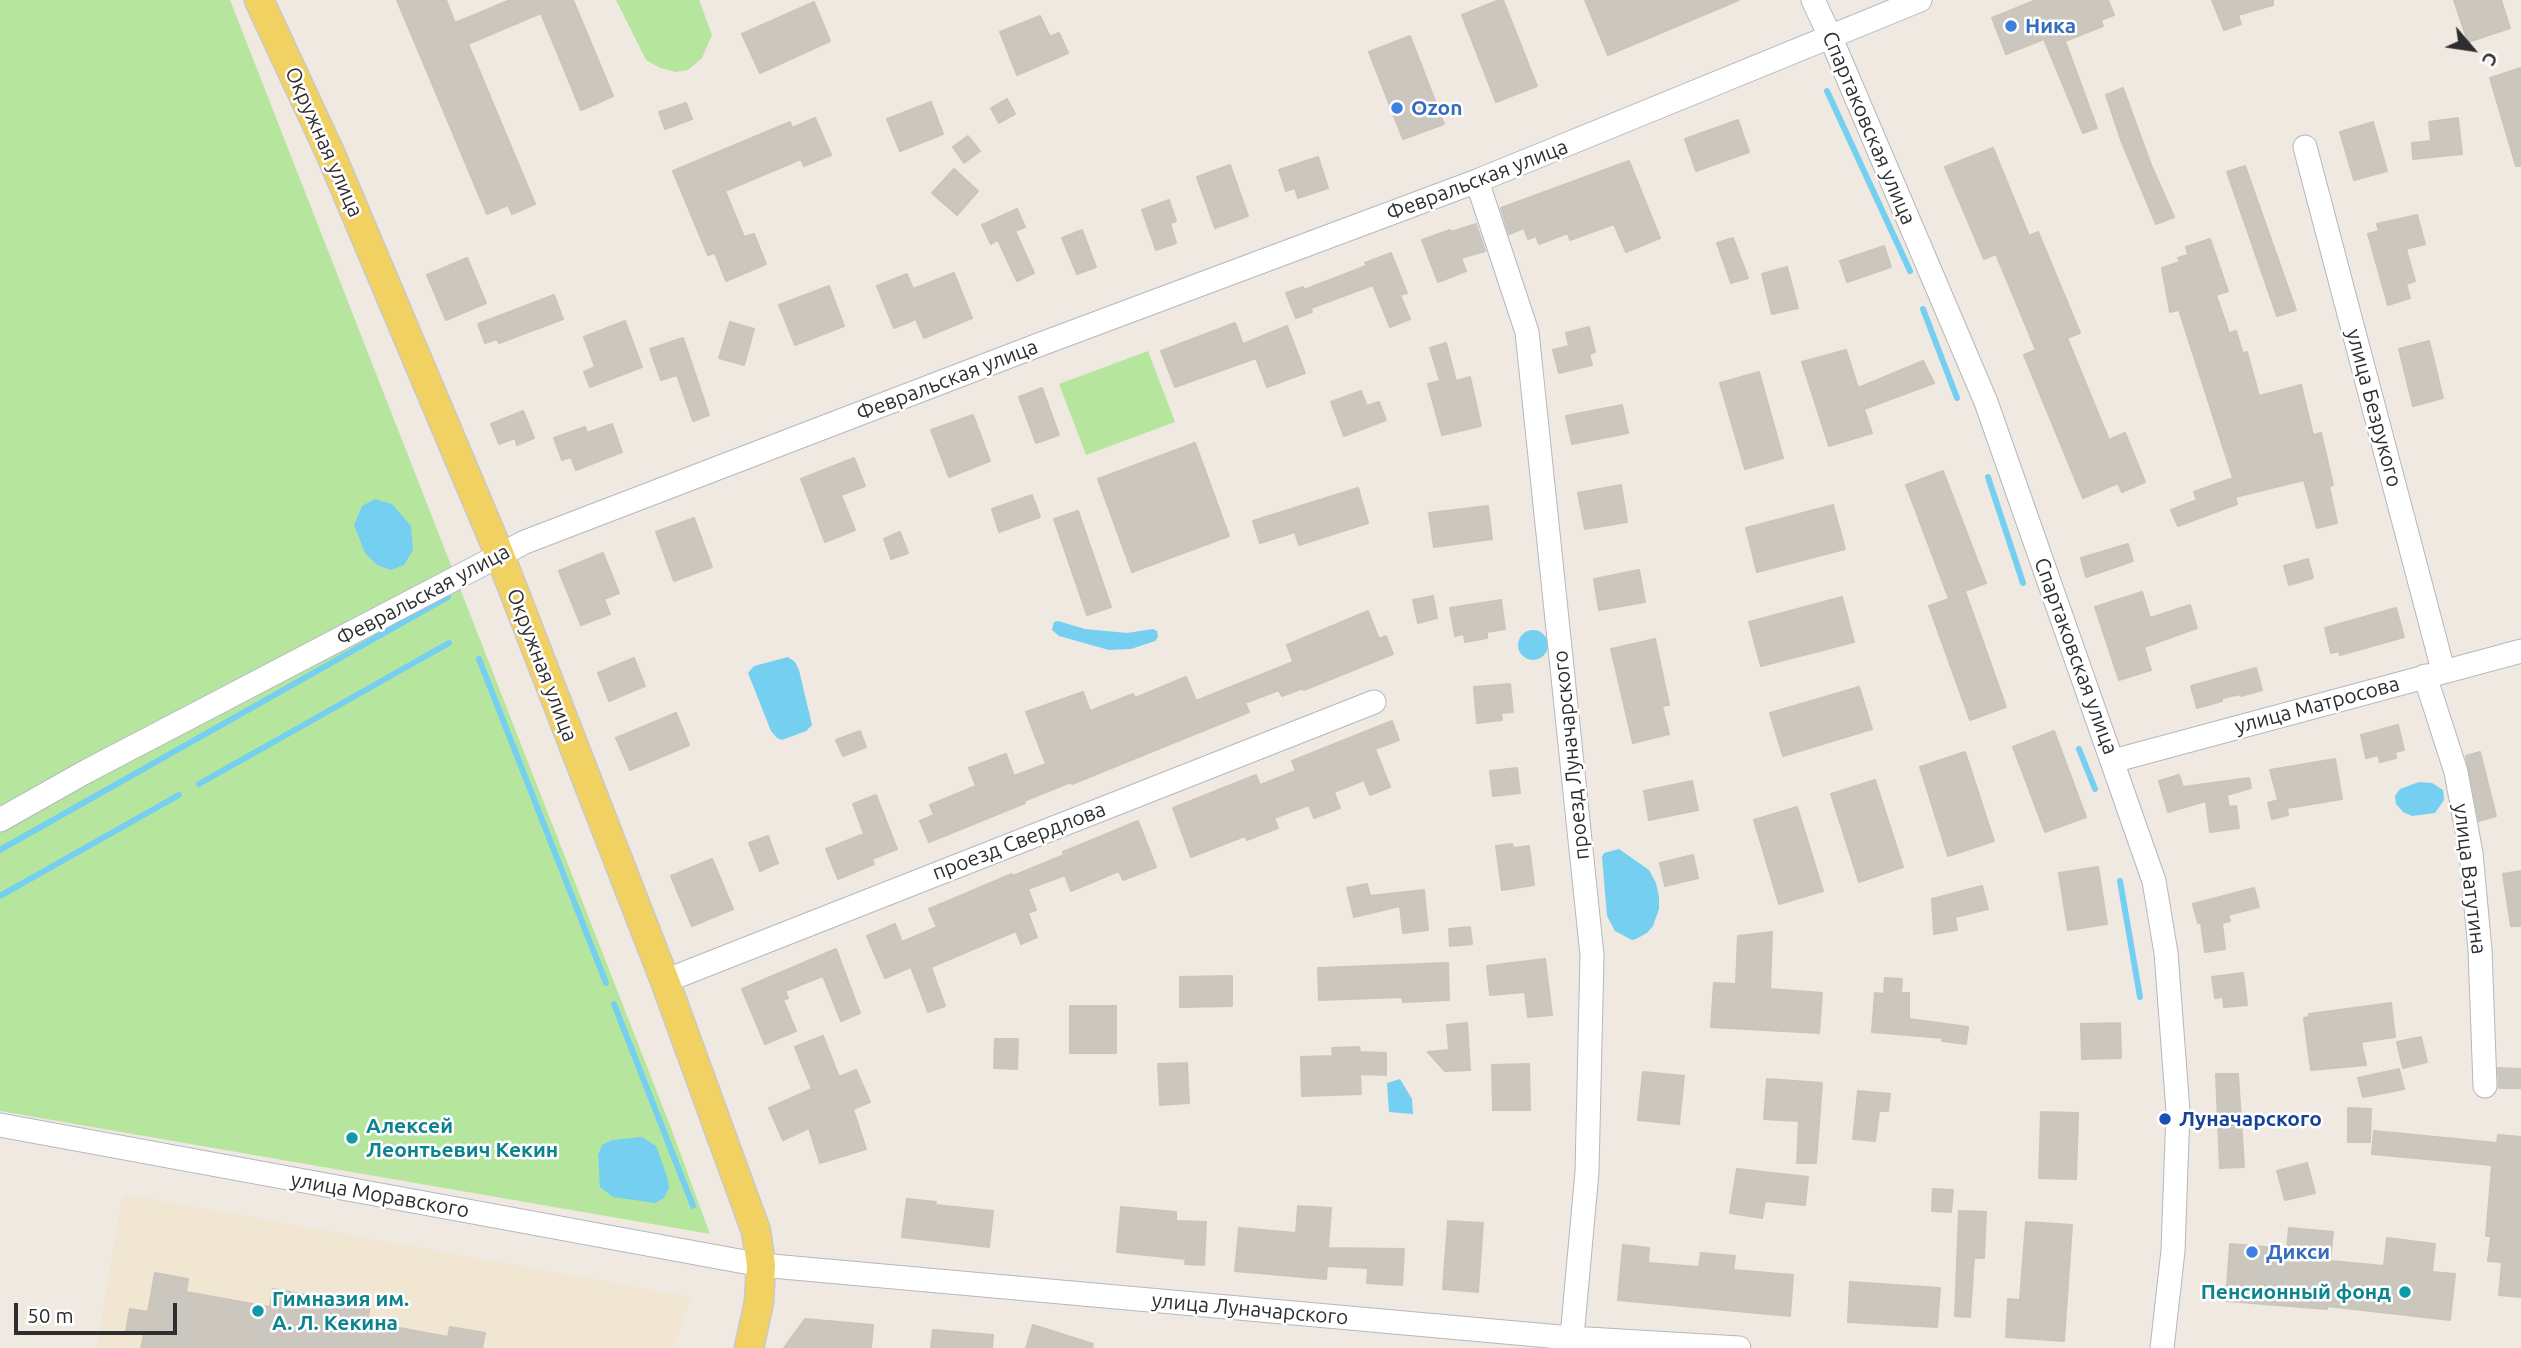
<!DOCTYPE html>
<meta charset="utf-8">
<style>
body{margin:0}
#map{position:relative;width:2521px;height:1348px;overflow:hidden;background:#efe9e1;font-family:Ubuntu,sans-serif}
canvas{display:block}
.north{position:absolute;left:2437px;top:14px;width:70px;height:70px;-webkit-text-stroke:5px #fff;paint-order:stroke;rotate:119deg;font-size:19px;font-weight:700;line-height:28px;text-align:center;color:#2e2e2e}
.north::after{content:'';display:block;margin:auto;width:24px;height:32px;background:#2e2e2e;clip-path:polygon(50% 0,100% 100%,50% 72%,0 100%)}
.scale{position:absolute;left:14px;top:1303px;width:163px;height:32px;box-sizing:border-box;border:4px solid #2e2e2e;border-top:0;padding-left:9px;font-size:21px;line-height:24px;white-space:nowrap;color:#2e2e2e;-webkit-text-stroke:5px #fff;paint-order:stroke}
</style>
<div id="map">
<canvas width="2521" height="1348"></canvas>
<div class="north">С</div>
<div class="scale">50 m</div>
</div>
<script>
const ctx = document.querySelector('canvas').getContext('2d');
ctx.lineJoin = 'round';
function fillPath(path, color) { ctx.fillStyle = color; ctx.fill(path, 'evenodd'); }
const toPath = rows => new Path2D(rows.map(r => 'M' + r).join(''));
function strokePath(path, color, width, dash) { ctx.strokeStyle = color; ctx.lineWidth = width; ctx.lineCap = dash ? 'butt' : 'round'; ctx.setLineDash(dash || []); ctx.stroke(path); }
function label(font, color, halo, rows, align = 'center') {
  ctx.font = font + ' Ubuntu,sans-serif'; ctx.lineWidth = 5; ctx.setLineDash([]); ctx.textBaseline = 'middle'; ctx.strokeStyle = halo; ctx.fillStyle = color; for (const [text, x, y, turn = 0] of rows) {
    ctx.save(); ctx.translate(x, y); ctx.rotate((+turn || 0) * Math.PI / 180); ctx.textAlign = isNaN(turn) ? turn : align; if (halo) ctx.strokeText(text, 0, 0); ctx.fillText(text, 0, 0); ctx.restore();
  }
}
fillPath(toPath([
 [123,1194,691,1297,674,1348,97,1348]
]), '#f0e6d1');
fillPath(toPath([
 [0,0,230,0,671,1128,710,1234,0,1111],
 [616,0,699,0,712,35,702,58,688,70,676,72,660,68,646,60],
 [1148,351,1175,422,1086,455,1059,384]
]), '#b6e59e');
fillPath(toPath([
 [375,499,392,504,411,526,413,550,404,565,391,570,377,565,365,553,354,525,362,506],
 [1058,621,1085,629,1127,633,1153,629,1157,631,1158,637,1155,641,1131,649,1109,650,1059,636,1052,630,1054,622],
 '1518 645a15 15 0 1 1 30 0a15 15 0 1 1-30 0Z',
 [788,657,795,662,799,670,812,725,806,731,782,740,777,738,771,731,748,673,754,666],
 [2419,782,2432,783,2443,790,2444,800,2435,813,2412,816,2403,812,2396,804,2395,796,2400,789],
 [1619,849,1649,870,1656,883,1659,897,1659,909,1653,926,1647,933,1636,939,1632,940,1615,931,1607,916,1602,857,1604,853],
 [1400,1079,1412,1099,1413,1114,1389,1112,1387,1083],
 [642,1137,656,1146,667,1176,669,1188,664,1198,655,1203,613,1197,600,1187,598,1155,602,1145,612,1140]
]), '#75cff0');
strokePath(toPath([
 [1827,91,1910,271],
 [1923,309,1957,398],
 [1988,477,2023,583],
 [479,659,606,983],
 [2079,749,2095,789],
 [199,784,449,643],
 [0,850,448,597],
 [2120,881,2140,997],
 [0,896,179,795],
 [614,1004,693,1206]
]), '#75cff0', 6);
const building = toPath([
 [397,0,446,0,455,23,510,0,573,0,613,96,593,105,581,110,541,13,468,44,535,204,512,214,508,205,487,214,397,0],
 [1499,0,1503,0,1537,86,1496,102,1462,15,1499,0],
 [1585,0,1739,0,1608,55,1585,0],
 [2036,0,2108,0,2114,15,2101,20,2103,26,2065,41,2097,128,2083,133,2044,39,2006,54,1992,18,2036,0],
 [2212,0,2273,0,2273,5,2238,15,2241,24,2224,30,2212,0],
 [2454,0,2501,0,2510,28,2468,42,2454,0],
 [814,2,830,41,760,73,742,34,814,2],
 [1040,16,1050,37,1059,33,1068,53,1017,75,1000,32,1040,16],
 [1410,36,1444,124,1403,139,1369,52,1410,36],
 [2521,68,2521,166,2516,166,2490,78,2521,68],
 [2123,88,2151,165,2174,217,2156,224,2121,140,2106,95,2123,88],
 [1007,99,1015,114,999,123,991,108,1007,99],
 [931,102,943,134,900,151,887,119,931,102],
 [686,103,692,119,665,129,659,112,686,103],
 [815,118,831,155,804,166,801,159,725,191,744,237,754,234,766,264,726,281,715,253,708,255,673,171,790,122,792,128,815,118],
 [2458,118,2462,154,2413,159,2412,143,2431,141,2429,122,2458,118],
 [1738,120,1749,152,1696,171,1685,139,1738,120],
 [2373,122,2387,171,2354,180,2340,132,2373,122],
 [968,136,980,151,964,163,953,147,968,136],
 [1993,148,2029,236,2038,232,2080,333,2067,338,2109,440,2125,433,2145,482,2122,492,2118,483,2083,498,2024,355,2036,350,1996,254,1984,259,1945,167,1993,148],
 [1318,157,1328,188,1298,198,1295,188,1286,191,1279,170,1318,157],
 [1629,161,1660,238,1626,252,1614,224,1570,240,1568,233,1539,244,1536,236,1528,239,1524,228,1509,234,1501,208,1629,161],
 [1230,165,1248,216,1215,228,1197,177,1230,165],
 [2245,166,2296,310,2277,316,2227,172,2245,166],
 [954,169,978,191,957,215,932,193,954,169],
 [1169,200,1176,221,1170,223,1176,243,1156,250,1142,210,1169,200],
 [1017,209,1025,227,1015,231,1034,273,1017,281,998,240,991,244,982,225,1017,209],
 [2417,215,2425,244,2406,249,2415,281,2406,284,2410,298,2388,305,2368,234,2379,231,2377,224,2417,215],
 [1476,224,1485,251,1461,258,1466,271,1438,282,1422,240,1450,230,1451,232,1476,224],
 [1082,230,1096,267,1077,274,1062,238,1082,230],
 [1733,238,1748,278,1731,283,1717,243,1733,238],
 [2210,239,2228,291,2216,295,2229,333,2236,331,2243,354,2247,352,2259,396,2301,385,2313,435,2321,433,2333,485,2329,486,2337,523,2317,528,2304,480,2235,497,2237,504,2178,526,2171,510,2197,500,2194,492,2233,478,2179,310,2170,312,2162,268,2180,262,2178,258,2188,255,2186,247,2210,239],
 [1884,246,1891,267,1847,282,1840,261,1884,246],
 [1391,253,1407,293,1400,295,1410,319,1390,327,1373,285,1311,308,1312,312,1296,318,1286,293,1303,287,1304,290,1366,266,1365,263,1391,253],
 [467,258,486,303,446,320,427,275,467,258],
 [1787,267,1798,308,1772,314,1762,274,1787,267],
 [954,273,972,318,924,338,916,319,894,328,877,286,907,274,913,289,954,273],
 [829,286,844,326,795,345,779,305,829,286],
 [554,295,563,319,499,343,497,339,485,343,478,324,554,295],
 [625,321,642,367,590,387,584,372,595,367,584,337,625,321],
 [730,322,754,329,744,365,719,358,730,322],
 [1235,323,1243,344,1287,326,1305,373,1267,387,1256,358,1175,387,1161,351,1235,323],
 [1589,327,1595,352,1589,354,1592,365,1559,373,1553,350,1569,346,1566,333,1589,327],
 [683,338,709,415,693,421,677,375,661,380,650,349,683,338],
 [2429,341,2443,398,2413,406,2399,349,2429,341],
 [1446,343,1456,381,1470,377,1481,426,1442,435,1428,384,1440,381,1430,348,1446,343],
 [1846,350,1858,388,1923,361,1934,383,1864,409,1872,433,1829,446,1802,362,1846,350],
 [1759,372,1783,458,1745,469,1720,383,1759,372],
 [1042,388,1059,435,1036,443,1019,397,1042,388],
 [1361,391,1367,406,1379,402,1386,420,1344,436,1331,402,1361,391],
 [1622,405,1628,433,1572,444,1566,416,1622,405],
 [523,411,534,438,517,445,515,438,499,444,491,424,523,411],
 [973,415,990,461,949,477,931,430,973,415],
 [612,424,622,452,576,470,571,457,562,460,554,438,585,427,587,433,612,424],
 [1195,443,1229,536,1132,572,1098,479,1195,443],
 [854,458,865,486,841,495,855,530,825,542,801,479,854,458],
 [1943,471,1986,583,1965,591,2006,707,1970,720,1929,606,1949,599,1906,485,1943,471],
 [1621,485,1627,522,1585,529,1578,493,1621,485],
 [1358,488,1368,523,1299,545,1295,532,1260,543,1253,521,1358,488],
 [1032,495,1040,517,999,532,992,509,1032,495],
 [1833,505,1845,549,1757,572,1746,528,1833,505],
 [1488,506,1492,539,1434,547,1429,513,1488,506],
 [1078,511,1111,607,1087,615,1054,519,1078,511],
 [694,518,712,567,674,581,656,532,694,518],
 [900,532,908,553,891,559,884,539,900,532],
 [2128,544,2133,561,2086,577,2081,558,2128,544],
 [603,553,619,593,604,599,610,614,581,625,559,571,603,553],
 [2308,559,2313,578,2289,585,2284,566,2308,559],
 [1639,570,1645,602,1599,610,1594,579,1639,570],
 [2142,592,2150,618,2190,605,2197,628,2144,647,2151,670,2119,680,2095,607,2142,592],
 [1433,596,1437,618,1418,623,1413,600,1433,596],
 [1842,597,1854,642,1761,666,1749,622,1842,597],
 [1501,600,1505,629,1487,632,1487,638,1465,642,1464,634,1455,636,1450,608,1501,600],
 [2396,608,2404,637,2340,655,2339,651,2331,653,2325,628,2396,608],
 [1368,611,1379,639,1386,636,1393,654,1304,690,1303,688,1282,696,1279,690,1245,703,1249,712,1072,784,1071,782,1024,801,1025,803,929,842,920,821,934,815,930,805,976,786,969,768,1006,754,1014,776,1046,764,1026,712,1083,692,1090,711,1133,694,1135,698,1186,677,1196,701,1293,662,1287,645,1368,611],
 [1655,639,1669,705,1662,706,1669,734,1633,743,1611,649,1655,639],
 [634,658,645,686,609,701,598,673,634,658],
 [2256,668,2262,690,2241,696,2241,694,2222,698,2222,701,2197,708,2191,686,2256,668],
 [1510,684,1513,712,1501,713,1502,720,1477,723,1474,687,1510,684],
 [1859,687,1872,729,1783,756,1770,713,1859,687],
 [676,713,689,745,630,770,616,738,676,713],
 [1392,721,1399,740,1375,749,1390,787,1370,795,1364,780,1334,792,1340,808,1314,818,1309,805,1274,818,1278,828,1247,840,1245,836,1191,857,1173,808,1256,775,1260,785,1296,771,1292,761,1392,721],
 [2398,725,2404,750,2395,752,2396,758,2380,762,2378,755,2366,758,2361,735,2398,725],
 [860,731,866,747,843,756,836,740,860,731],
 [2054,731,2086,817,2045,832,2013,747,2054,731],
 [1965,752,1994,841,1948,856,1920,767,1965,752],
 [2480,752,2496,816,2479,821,2466,756,2480,752],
 [2335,759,2342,799,2287,808,2288,815,2272,819,2268,803,2278,800,2270,770,2335,759],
 [1517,768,1520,793,1493,796,1490,771,1517,768],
 [2179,775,2183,787,2249,778,2251,788,2227,795,2229,807,2236,806,2239,828,2210,832,2206,801,2168,812,2159,781,2179,775],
 [1875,780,1903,867,1859,882,1831,794,1875,780],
 [1692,781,1698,810,1649,820,1644,791,1692,781],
 [876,795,897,849,872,859,874,864,838,879,826,849,864,834,853,804,876,795],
 [1797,807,1823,891,1779,904,1754,820,1797,807],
 [1138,821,1156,867,1123,880,1119,871,1071,891,1065,875,1028,889,1036,910,1028,913,1037,937,1021,944,1016,931,931,967,945,1006,928,1012,911,967,885,978,867,936,895,924,902,942,937,927,929,909,1012,874,1013,876,1064,855,1063,852,1138,821],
 [768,836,778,863,760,871,749,843,768,836],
 [1512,844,1513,848,1529,846,1534,885,1502,890,1496,846,1512,844],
 [1693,855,1698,878,1665,886,1660,863,1693,855],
 [712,859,733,909,692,926,671,876,712,859],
 [2098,867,2107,924,2068,930,2059,873,2098,867],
 [2521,871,2521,926,2511,926,2503,874,2521,871],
 [1367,884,1370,896,1424,890,1428,930,1403,933,1400,906,1354,917,1347,888,1367,884],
 [1982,886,1988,909,1955,917,1957,930,1934,934,1932,899,1982,886],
 [2254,888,2259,907,2228,915,2230,921,2222,923,2225,949,2205,952,2201,923,2198,923,2193,904,2254,888],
 [1470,927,1472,944,1450,946,1449,929,1470,927],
 [1772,932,1770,989,1822,993,1819,1033,1711,1027,1714,983,1736,984,1738,936,1772,932],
 [836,949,860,1013,841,1021,823,976,785,991,788,998,783,1000,796,1031,765,1044,742,989,836,949],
 [1545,959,1552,1015,1528,1017,1525,992,1490,995,1487,966,1545,959],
 [1448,963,1449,1000,1403,1002,1402,997,1319,1000,1318,968,1448,963],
 [2243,973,2247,1005,2224,1007,2223,997,2215,998,2212,977,2243,973],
 [1232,976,1232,1006,1180,1007,1180,977,1232,976],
 [1885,978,1902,979,1901,993,1909,993,1909,1019,1968,1027,1966,1044,1942,1041,1943,1038,1872,1032,1875,993,1884,994,1885,978],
 [2391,1003,2395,1037,2361,1042,2366,1065,2311,1070,2304,1018,2309,1017,2309,1014,2391,1003],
 [1070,1006,1116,1006,1116,1053,1070,1053,1070,1006],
 [1467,1023,1470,1070,1445,1071,1428,1052,1449,1050,1447,1025,1467,1023],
 [2120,1023,2121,1058,2082,1059,2081,1024,2120,1023],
 [823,1036,839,1077,856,1070,870,1102,853,1109,866,1149,820,1163,809,1128,783,1140,769,1108,812,1089,795,1047,823,1036],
 [2421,1037,2427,1062,2403,1068,2397,1042,2421,1037],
 [995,1039,1018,1039,1017,1069,994,1068,995,1039],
 [1359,1047,1360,1052,1386,1053,1386,1075,1360,1074,1361,1094,1302,1096,1301,1057,1333,1056,1332,1048,1359,1047],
 [1187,1063,1189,1103,1160,1105,1158,1064,1187,1063],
 [1529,1064,1530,1110,1493,1110,1492,1065,1529,1064],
 [2498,1068,2521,1069,2521,1088,2499,1088,2498,1068],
 [2399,1069,2404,1089,2363,1097,2358,1078,2399,1069],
 [1643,1072,1684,1076,1679,1124,1638,1120,1643,1072],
 [2216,1074,2238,1074,2244,1167,2220,1168,2216,1074],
 [1767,1079,1822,1083,1816,1163,1797,1163,1799,1121,1764,1119,1767,1079],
 [1858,1091,1890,1094,1888,1111,1879,1111,1875,1141,1853,1139,1858,1091],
 [2348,1108,2371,1109,2370,1142,2348,1142,2348,1108],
 [2041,1112,2078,1113,2076,1179,2039,1178,2041,1112],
 [2374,1131,2497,1143,2498,1135,2521,1137,2521,1297,2499,1295,2502,1262,2488,1261,2491,1236,2486,1236,2492,1165,2372,1154,2374,1131],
 [2307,1163,2315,1193,2285,1200,2277,1171,2307,1163],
 [1737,1169,1808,1177,1805,1205,1765,1201,1762,1218,1730,1213,1737,1169],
 [1933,1189,1953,1190,1951,1212,1932,1211,1933,1189],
 [907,1199,936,1202,935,1205,993,1211,989,1247,902,1237,907,1199],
 [1298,1206,1331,1208,1328,1248,1404,1249,1402,1285,1367,1283,1368,1268,1327,1266,1326,1279,1235,1271,1239,1228,1296,1233,1298,1206],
 [1121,1207,1176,1212,1176,1221,1206,1222,1204,1265,1185,1264,1186,1259,1117,1252,1121,1207],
 [1959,1211,1986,1212,1984,1258,1974,1258,1970,1317,1955,1316,1959,1211],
 [1448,1221,1483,1223,1478,1292,1443,1289,1448,1221],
 [2026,1222,2072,1225,2064,1341,2006,1337,2008,1299,2020,1300,2026,1222],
 [2289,1228,2333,1232,2330,1261,2384,1266,2387,1238,2435,1244,2432,1272,2455,1274,2450,1320,2327,1306,2327,1309,2226,1301,2230,1244,2287,1249,2289,1228],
 [1623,1245,1649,1248,1648,1263,1699,1267,1701,1253,1735,1256,1733,1270,1793,1275,1790,1316,1618,1300,1623,1245],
 [155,1273,188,1279,186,1292,270,1307,273,1289,370,1306,367,1322,448,1337,450,1327,485,1333,482,1348,141,1348,144,1334,126,1331,130,1309,148,1312,155,1273],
 [1850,1282,1940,1288,1937,1327,1848,1322,1850,1282],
 [805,1319,873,1325,871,1348,784,1348,805,1319],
 [1033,1325,1093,1344,1092,1348,1026,1348,1033,1325],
 [933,1330,993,1335,992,1348,931,1348,933,1330]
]);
fillPath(building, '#cbc7bf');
strokePath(building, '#cbc5ba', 2);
const minor = toPath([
 [1813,0,1830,36,1986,402,2154,881,2166,953,2178,1111,2173,1251,2162,1348],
 [2305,147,2443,670],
 [1477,181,1527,332,1592,955,1587,1172,1571,1348],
 [2425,676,2456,772,2471,853,2480,950,2485,1086],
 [2113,761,2521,651],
 [0,820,87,771,525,542,1041,344,1477,181,1920,0],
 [665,981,1374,702],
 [0,1125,761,1265,1571,1338,1739,1348]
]);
const major = toPath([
 [259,0,331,155,499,553,665,981,756,1231,761,1265,759,1302,749,1348]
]);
strokePath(minor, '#b4b7c1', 25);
strokePath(major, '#c9c9c9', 31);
strokePath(minor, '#fff', 23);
strokePath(major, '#f2d163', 28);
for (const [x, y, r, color] of [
 [2011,26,7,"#3f7fe0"],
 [1397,108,7,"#3f7fe0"],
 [2165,1119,7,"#1a4fb4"],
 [352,1138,7,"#0f9aa8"],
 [2252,1252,7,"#3f7fe0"],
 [2405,1292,7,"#0f9aa8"],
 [258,1311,7,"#0f9aa8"]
]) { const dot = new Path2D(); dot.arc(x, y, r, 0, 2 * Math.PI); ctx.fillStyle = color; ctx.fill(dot); strokePath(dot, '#fff', 2.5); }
label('bold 21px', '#366cbe', '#fff', [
 ["Ника",2025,26],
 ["Ozon",1411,108],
 ["Дикси",2266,1252]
], 'left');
label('21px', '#2e2e2e', '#fff', [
 ["Спартаковская улица",1869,128,67],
 ["Окружная улица",324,142,66],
 ["Февральская улица",1477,180,-21],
 ["Февральская улица",947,380,-21],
 ["улица Безрукого",2374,408,75],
 ["Февральская улица",423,595,-28],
 ["Спартаковская улица",2076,656,70],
 ["Окружная улица",542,665,69],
 ["улица Матросова",2317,705,-15],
 ["проезд Луначарского",1571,755,-96],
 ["проезд Свердлова",1019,841,-21],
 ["улица Ватутина",2470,879,83],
 ["улица Моравского",380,1195,10],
 ["улица Луначарского",1250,1309,5]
]);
label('bold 21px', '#164399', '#fff', [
 ["Луначарского",2179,1119]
], 'left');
label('bold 21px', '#0d838f', '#fff', [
 ["Алексей",366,1126],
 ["Леонтьевич Кекин",366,1150],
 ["Пенсионный фонд",2391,1292,"right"],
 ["Гимназия им.",272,1299],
 ["А. Л. Кекина",272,1323]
], 'left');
</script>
